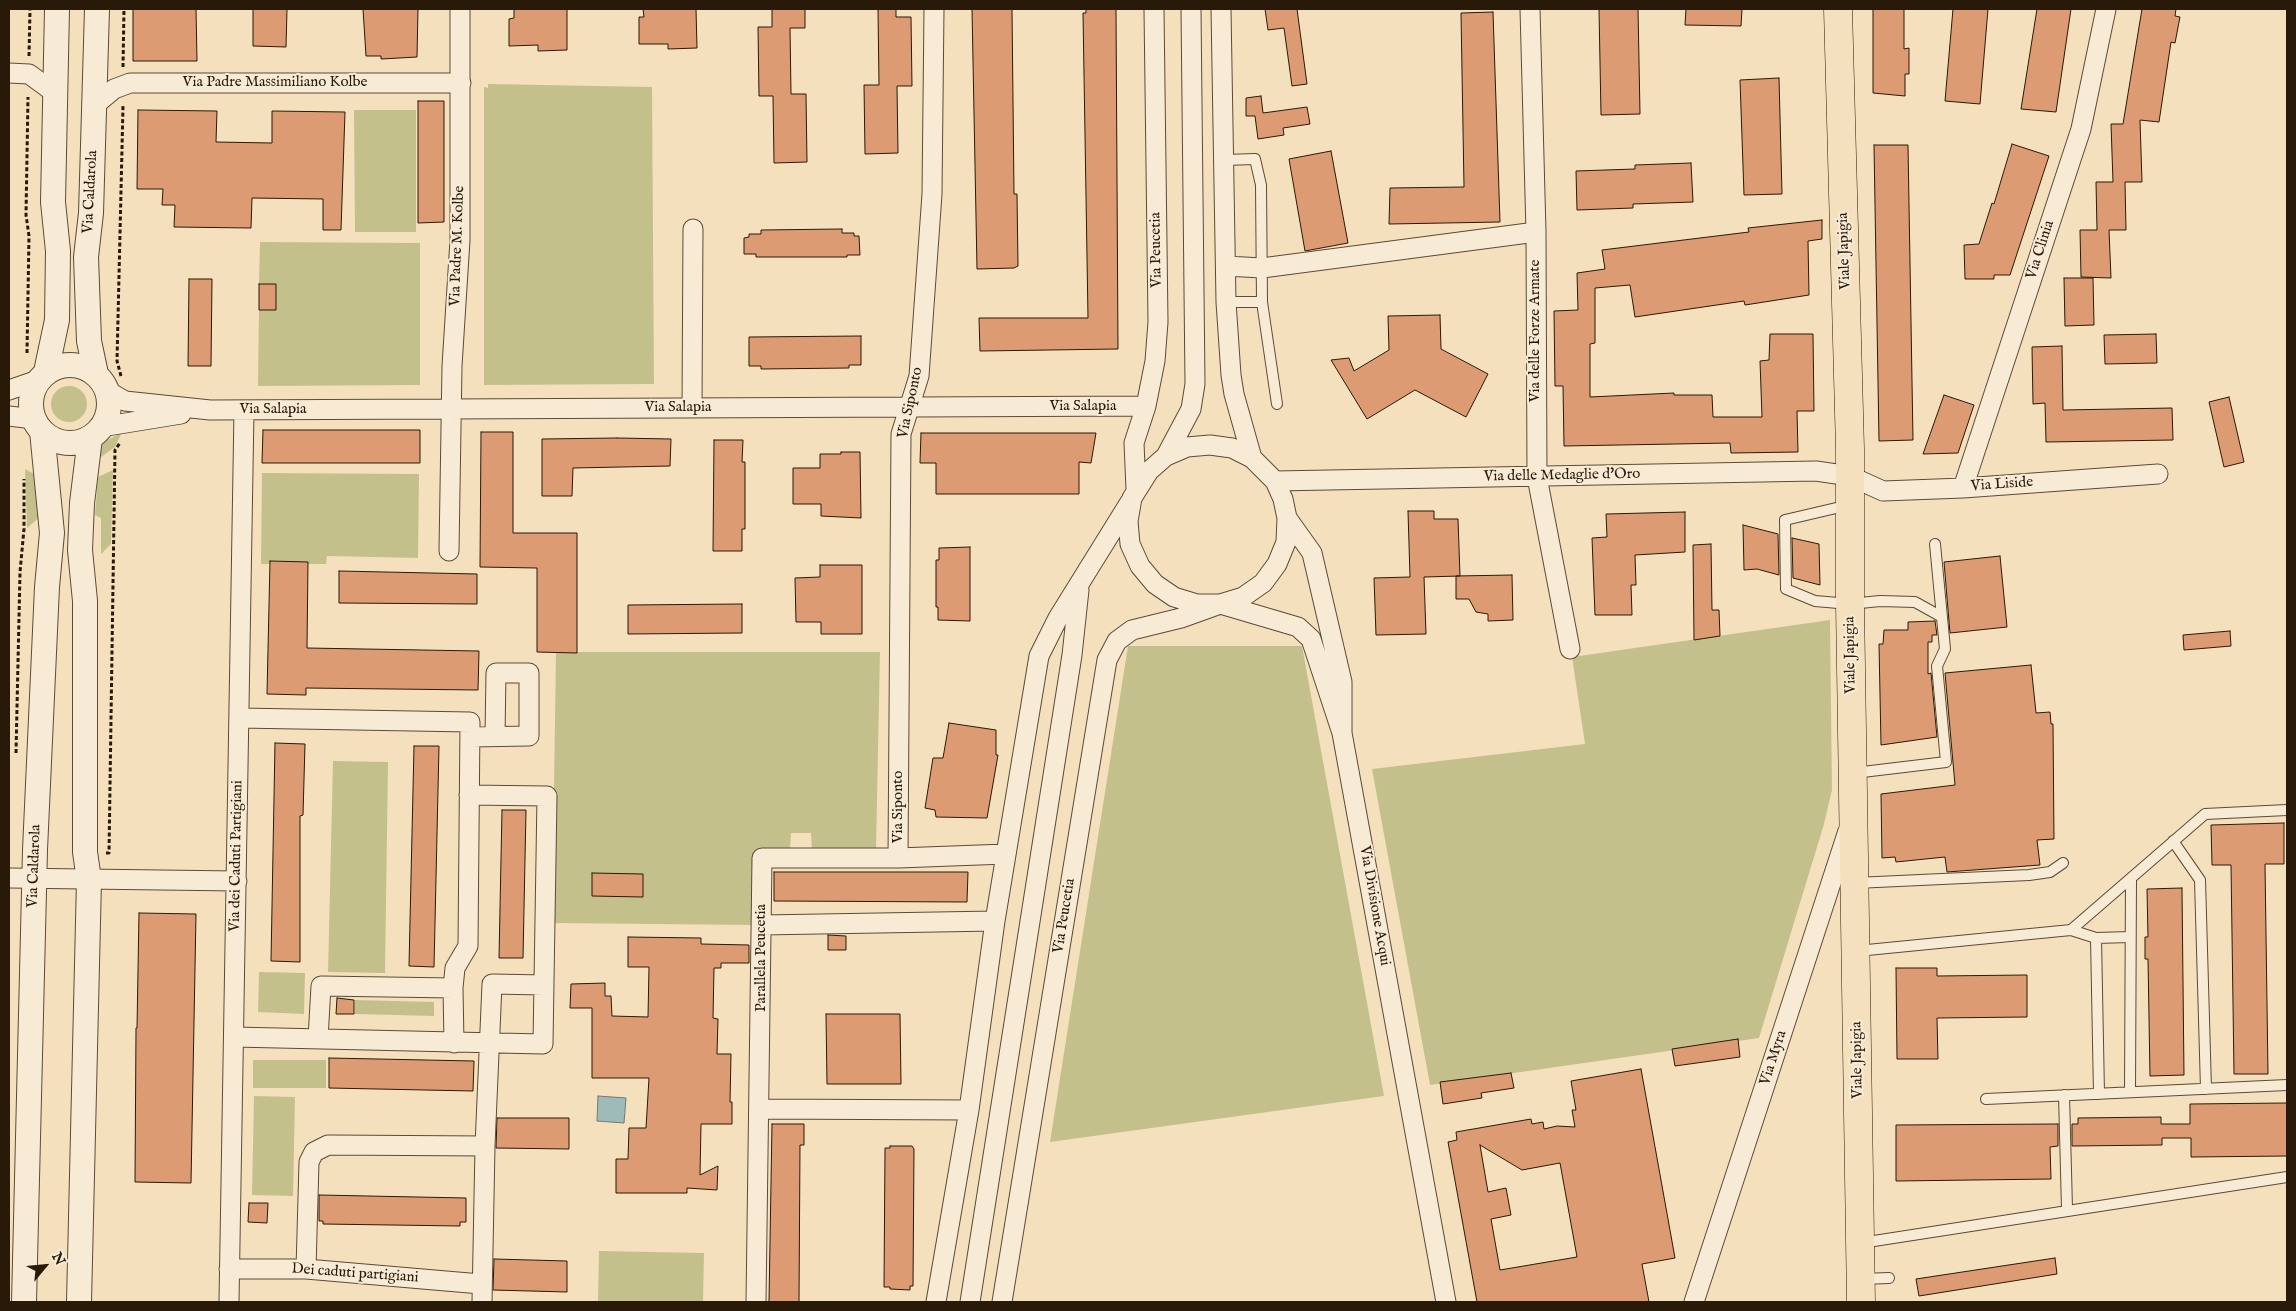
<!DOCTYPE html>
<style>
body{margin:0}
#map{position:relative;width:2296px;height:1311px;overflow:hidden;background:#f5e0be;font-family:"IM FELL English",serif}
canvas{display:block}
.frame{position:absolute;inset:0;border:10px solid #281909;pointer-events:none}
.north{position:absolute;left:20px;top:1241px;width:50px;height:50px;-webkit-text-stroke:4px #f8ebd5;paint-order:stroke;rotate:62deg;font-size:14px;font-weight:700;line-height:20px;text-align:center;color:#281909}
.north::after{content:'';display:block;margin:auto;width:18px;height:22px;background:#281909;clip-path:polygon(50% 0,100% 100%,50% 72%,0 100%)}
</style>
<div id="map">
<canvas width="2296" height="1311"></canvas>
<div class="frame"></div>
<div class="north">N</div>
</div>
<script>
const ctx = document.querySelector('canvas').getContext('2d');
ctx.lineJoin = 'round';
function fillPath(path, color) { ctx.fillStyle = color; ctx.fill(path, 'evenodd'); }
const toPath = rows => new Path2D(rows.map(r => 'M' + r).join(''));
function strokePath(path, color, width, dash) { ctx.strokeStyle = color; ctx.lineWidth = width; ctx.lineCap = dash ? 'butt' : 'round'; ctx.setLineDash(dash || []); ctx.stroke(path); }
function label(font, color, halo, rows, align = 'center') {
  ctx.font = font + ' "IM FELL English",serif'; ctx.lineWidth = 4; ctx.setLineDash([]); ctx.textBaseline = 'middle'; ctx.strokeStyle = halo; ctx.fillStyle = color; for (const [text, x, y, turn = 0] of rows) {
    ctx.save(); ctx.translate(x, y); ctx.rotate((+turn || 0) * Math.PI / 180); ctx.textAlign = isNaN(turn) ? turn : align; if (halo) ctx.strokeText(text, 0, 0); ctx.fillText(text, 0, 0); ctx.restore();
  }
}
fillPath(toPath([
 [488,84,652,87,654,384,484,385,484,87,488,88],
 [354,110,416,110,416,232,355,232],
 [260,242,420,243,420,385,258,386,259,310,276,310,259,284],
 '51 404a18 18 0 1 1 36 0a18 18 0 1 1-36 0Z',
 [122,432,115,447,97,460,100,448,106,441],
 [25,469,40,477,41,516,27,528],
 [113,470,111,544,101,554,101,518,95,515,97,489,98,477],
 [262,473,419,474,418,558,327,556,326,564,261,564],
 [1830,620,1832,790,1824,824,1759,1038,1430,1085,1372,769,1585,744,1572,657],
 [1128,646,1302,646,1384,1096,1050,1142],
 [556,652,880,652,876,850,812,849,811,833,791,833,790,849,758,848,756,925,552,923],
 [333,761,388,762,385,973,328,972],
 [259,972,305,973,304,1014,258,1012],
 [355,1000,434,1002,434,1016,355,1014],
 [253,1060,326,1060,326,1088,253,1088],
 [254,1096,295,1097,293,1196,252,1195],
 [599,1251,704,1253,703,1302,598,1302]
]), '#c4c08c');
const water = toPath([
 [598,1096,626,1098,624,1123,597,1121,598,1096]
]);
fillPath(water, '#9ebbb9');
strokePath(water, '#6f7a73', 1);
const building = toPath([
 [133,9,196,9,197,61,133,61,133,9],
 [253,9,287,9,286,47,253,46,253,9],
 [363,9,418,9,417,57,381,59,381,56,366,56,363,9],
 [514,9,567,9,567,50,538,51,538,45,509,46,509,19,514,18,514,9],
 [643,9,696,9,697,48,668,49,668,44,639,44,639,17,644,17,643,9],
 [772,9,805,9,805,28,790,28,791,94,806,94,807,162,774,163,773,96,759,96,758,27,772,27,772,9],
 [878,9,896,9,896,17,911,17,912,86,897,86,898,153,865,154,864,85,879,85,878,9],
 [972,9,1012,9,1014,194,1017,194,1018,266,1014,268,977,269,972,9],
 [1086,9,1116,9,1118,349,980,351,979,318,1088,318,1083,13,1086,13,1086,9],
 [1265,9,1297,9,1307,84,1292,86,1284,28,1268,30,1265,9],
 [1599,9,1638,9,1640,114,1601,115,1599,9],
 [1686,9,1742,9,1741,26,1685,25,1686,9],
 [1873,9,1904,9,1904,49,1909,48,1909,74,1905,74,1905,96,1873,93,1873,9],
 [1953,9,1988,9,1980,104,1945,101,1953,9],
 [2037,9,2071,9,2056,112,2021,109,2037,9],
 [2142,9,2176,9,2175,16,2180,17,2175,43,2171,42,2159,122,2140,120,2142,182,2125,182,2126,230,2109,230,2111,278,2081,277,2080,230,2097,230,2096,182,2113,182,2111,124,2123,124,2142,9],
 [1493,12,1500,222,1389,224,1390,188,1464,187,1461,13,1493,12],
 [1779,78,1782,194,1744,195,1740,80,1779,78],
 [1261,96,1263,113,1307,107,1310,124,1283,128,1284,135,1258,139,1255,116,1246,116,1246,98,1261,96],
 [418,101,444,101,444,222,418,223,418,101],
 [138,110,217,111,216,142,272,143,272,111,345,112,341,230,323,230,323,199,252,198,251,228,174,227,175,205,162,205,163,189,137,189,138,110],
 [2012,144,2049,156,2010,275,1994,275,1994,279,1965,279,1964,245,1979,244,1992,203,1994,204,2012,144],
 [1874,145,1908,145,1913,440,1879,441,1874,145],
 [1331,151,1348,243,1305,251,1289,159,1331,151],
 [1691,163,1693,202,1633,204,1633,208,1577,210,1576,171,1635,169,1635,165,1691,163],
 [1822,220,1822,239,1808,241,1809,295,1745,305,1744,301,1635,317,1630,285,1595,288,1595,343,1590,344,1590,397,1674,393,1674,395,1712,395,1713,417,1762,417,1760,361,1769,360,1770,334,1813,334,1814,411,1797,411,1798,452,1731,453,1730,443,1564,446,1563,386,1555,386,1554,311,1578,310,1577,273,1605,269,1602,250,1749,232,1748,228,1822,220],
 [842,229,842,233,854,233,854,236,859,236,860,255,847,255,847,257,756,257,756,254,744,254,744,238,749,237,749,234,761,234,761,230,842,229],
 [2064,278,2093,278,2094,325,2065,326,2064,278],
 [189,279,212,279,211,366,188,366,189,279],
 [259,284,276,284,276,310,259,310,259,284],
 [1440,315,1441,349,1488,374,1466,417,1415,390,1367,419,1331,360,1349,358,1354,371,1389,350,1388,316,1440,315],
 [2156,334,2157,363,2105,364,2104,335,2156,334],
 [861,336,861,365,849,365,849,368,761,369,761,366,749,366,749,337,861,336],
 [2062,346,2063,410,2172,408,2173,440,2046,442,2045,403,2033,404,2032,347,2062,346],
 [1944,395,1974,405,1958,453,1923,454,1944,395],
 [2229,397,2244,462,2224,467,2209,402,2229,397],
 [263,430,420,430,420,463,262,463,263,430],
 [481,432,513,432,513,533,577,533,577,653,537,652,537,568,480,567,481,432],
 [921,433,1096,433,1091,463,1079,462,1079,494,936,494,936,463,920,463,921,433],
 [617,438,671,439,670,466,573,468,572,496,542,496,542,439,617,438],
 [714,440,743,440,742,462,745,462,745,529,742,529,742,551,713,551,714,440],
 [841,452,860,452,861,518,821,516,821,504,793,504,793,468,820,468,820,454,841,454,841,452],
 [1408,511,1434,511,1434,519,1458,519,1460,576,1424,577,1426,634,1376,635,1374,578,1410,577,1408,511],
 [1685,512,1685,552,1635,555,1636,585,1631,585,1632,615,1595,615,1592,538,1607,537,1606,514,1685,512],
 [1743,525,1778,534,1779,575,1757,569,1744,570,1743,525],
 [1792,538,1819,544,1820,585,1793,578,1792,538],
 [1711,544,1712,610,1719,610,1720,636,1694,640,1693,545,1711,544],
 [970,547,970,621,938,620,938,607,936,607,936,560,939,560,939,548,970,547],
 [2000,556,2007,627,1950,633,1944,562,2000,556],
 [270,561,308,562,307,648,479,651,478,690,306,688,306,695,267,694,270,561],
 [820,565,862,565,862,634,821,634,821,622,796,622,795,578,820,577,820,565],
 [339,571,477,574,477,604,339,603,339,571],
 [1512,575,1513,620,1488,621,1488,614,1476,612,1469,599,1456,599,1456,576,1512,575],
 [742,604,742,633,628,634,628,605,742,604],
 [1935,621,1937,635,1932,635,1932,642,1928,642,1928,674,1931,673,1937,737,1881,745,1879,644,1883,644,1884,630,1908,630,1908,622,1935,621],
 [2230,631,2231,646,2184,650,2183,635,2230,631],
 [2031,665,2036,713,2050,712,2051,724,2053,724,2054,839,2037,840,2040,865,1947,872,1945,857,1896,862,1895,857,1882,858,1881,794,1955,785,1945,673,2031,665],
 [949,723,996,730,996,755,998,755,987,818,936,817,935,810,925,808,933,758,943,758,949,723],
 [275,743,305,744,303,815,300,816,300,962,271,961,275,743],
 [414,746,439,746,434,967,409,966,414,746],
 [502,810,526,810,523,958,499,958,502,810],
 [2284,823,2284,864,2265,864,2268,1074,2234,1074,2231,865,2212,865,2211,825,2284,823],
 [774,872,968,872,967,902,774,901,774,872],
 [592,873,643,874,643,897,592,896,592,873],
 [2182,888,2184,1075,2150,1076,2148,959,2145,959,2145,937,2148,937,2147,889,2182,888],
 [139,913,196,914,191,1183,135,1182,136,1028,137,1028,139,913],
 [828,935,846,936,846,950,828,950,828,935],
 [628,937,701,938,701,944,749,945,749,963,721,963,721,968,714,968,713,1018,718,1019,717,1054,731,1054,730,1102,732,1102,732,1124,701,1124,700,1175,718,1166,717,1190,687,1188,687,1193,616,1193,616,1159,628,1159,629,1128,646,1128,649,1078,592,1078,592,1008,570,1008,571,984,605,983,605,996,611,996,612,1016,648,1017,649,967,628,967,628,937],
 [1896,968,1937,968,1937,976,2027,975,2027,1017,1937,1018,1938,1059,1897,1059,1896,968],
 [337,998,354,1000,354,1014,336,1014,337,998],
 [826,1014,900,1014,901,1084,827,1084,826,1014],
 [1738,1039,1740,1057,1675,1066,1672,1049,1738,1039],
 [329,1058,474,1061,473,1091,329,1088,329,1058],
 [1641,1069,1675,1258,1642,1264,1649,1302,1477,1302,1448,1142,1457,1140,1456,1132,1531,1119,1532,1124,1543,1122,1544,1129,1557,1126,1575,1127,1572,1110,1576,1110,1571,1081,1641,1069],
 [1480,1145,1522,1170,1560,1163,1577,1257,1500,1270,1491,1219,1511,1215,1506,1188,1488,1192,1480,1145],
 [1511,1073,1514,1088,1481,1093,1482,1098,1443,1104,1440,1082,1511,1073],
 [2287,1103,2287,1156,2191,1157,2191,1138,2162,1138,2162,1145,2072,1146,2072,1124,2078,1124,2078,1118,2161,1117,2161,1124,2190,1124,2190,1104,2287,1103],
 [497,1118,569,1118,569,1149,496,1148,497,1118],
 [772,1124,804,1124,804,1145,800,1145,799,1302,769,1302,772,1124],
 [2058,1124,2058,1146,2050,1147,2051,1179,1896,1181,1896,1125,2058,1124],
 [890,1146,912,1146,914,1149,913,1286,910,1286,910,1290,890,1289,890,1287,884,1287,885,1148,890,1148,890,1146],
 [319,1195,466,1198,466,1222,460,1222,460,1226,323,1224,323,1221,319,1221,319,1195],
 [249,1203,268,1203,267,1223,248,1222,249,1203],
 [2055,1258,2057,1274,1919,1296,1916,1279,2055,1258],
 [494,1259,567,1261,567,1292,493,1290,494,1259]
]);
fillPath(building, '#dc9b72');
strokePath(building, '#281909', 1);
const service = toPath([
 [1224,160,1255,159,1261,185,1262,302,1277,404],
 [1226,302,1262,302],
 [1849,505,1785,520,1786,589,1815,601,1850,604,1880,601,1915,602,1942,617],
 [1854,773,1946,762,1937,666,1945,649,1935,544],
 [2173,841,2200,880,2206,1089],
 [1855,883,2029,875,2050,872,2063,863],
 [2071,930,2096,938,2099,1094],
 [2096,938,2130,937],
 [1857,951,2071,930,2205,814,2287,810],
 [2130,1092,2131,878],
 [2064,1095,2067,1209],
 [1986,1099,2287,1085],
 [1861,1243,2287,1177],
 [1862,1279,1889,1278]
]);
const minor = toPath([
 [1221,9,1226,302,1231,375,1234,394,1252,458],
 [1530,9,1536,232,1537,477,1570,649],
 [9,73,29,74,55,93],
 [95,105,114,89,130,83,461,83],
 [1226,266,1262,268,1536,232],
 [9,390,38,380],
 [106,390,125,401,210,410,1146,406],
 [692,408,693,229],
 [9,416,34,419],
 [101,427,181,414],
 [1166,456,1191,409,1195,384,1191,9],
 [1275,481,1816,471,1850,476,1883,491,1963,488,2158,474],
 [1963,488,2081,129,2106,9],
 [1136,489,1134,443,1146,406,1155,361,1158,322,1154,9],
 [1287,518,1312,553,1342,682,1342,733,1446,1302],
 [449,551,452,366,460,240,460,9],
 [239,718,470,722,468,946,455,968,453,988,454,1043],
 [471,737,529,736,529,673,496,673,495,736],
 [898,858,901,434,919,376,932,194,934,9],
 [9,878,237,881],
 [762,925,995,921],
 [234,1037,543,1044,547,796,469,795],
 [318,1039,321,986,453,988],
 [761,1109,969,1110],
 [229,1269,306,1269,481,1284],
 [306,1269,309,1162,314,1152,328,1145,485,1146],
 [229,1302,244,410],
 [482,1302,485,1146,492,984,544,985],
 [756,1302,762,858,898,858,1006,854],
 [936,1302,969,1110,995,921,1039,656,1058,618,1130,502],
 [970,1302,1072,655,1079,590],
 [1002,1302,1107,660,1117,641,1132,630,1181,618,1220,604,1243,597,1263,583,1277,564,1286,542,1287,518,1283,499,1275,481,1252,458,1232,448,1210,445,1187,447,1166,456,1149,471,1132,498,1128,521,1130,544,1140,566,1155,584,1174,597,1197,604,1220,604,1298,627,1311,639,1342,733],
 [1694,1302,1848,831]
]);
const tertiary = toPath([
 '31 404a39 39 0 1 1 78 0a39 39 0 1 1-78 0Z',
 [46,372,57,320,58,251,53,202,57,9],
 [96,374,89,341,86,257,91,213,97,9],
 [24,1302,35,850,47,587,52,533,42,431],
 [79,1302,89,880,85,852,85,601,80,550,82,503,90,438]
]);
const primary = toPath([
 [1838,9,1850,449,1850,604,1861,1302]
]);
strokePath(service, '#5b4b36', 12);
strokePath(minor, '#5b4b36', 21);
strokePath(tertiary, '#5b4b36', 26);
strokePath(primary, '#281909', 29);
strokePath(toPath([
 [29,56,30,9],
 [123,67,124,9],
 [27,353,29,236,26,215,28,97],
 [121,376,117,361,123,106],
 [16,753,20,572,24,529,24,479],
 [106,853,109,853,115,450,120,443]
]), '#281909', 3, [4, 2.5]);
strokePath(service, '#f8ebd5', 10);
strokePath(minor, '#f8ebd5', 19);
strokePath(tertiary, '#f8ebd5', 24);
strokePath(primary, '#f5e0be', 28);
label('15px', '#281909', '#f8ebd5', [
 ["Via Padre Massimiliano Kolbe",275,83],
 ["Via Caldarola",91,192,-87],
 ["Via Padre M. Kolbe",458,246,-88],
 ["Via Peucetia",1157,250,-91],
 ["Via Clinia",2041,250,-72],
 ["Viale Japigia",1845,251,-92],
 ["Via delle Forze Armate",1536,331,-90],
 ["Via Siponto",911,403,-78],
 ["Via Salapia",1083,407],
 ["Via Salapia",678,408],
 ["Via Salapia",273,410],
 ["Via delle Medaglie d'Oro",1562,476,-1],
 ["Via Liside",2002,485,-4],
 ["Viale Japigia",1851,655,-91],
 ["Via Siponto",899,807,-90],
 ["Via dei Caduti Partigiani",237,856,-89],
 ["Via Caldarola",35,866,-88],
 ["Via Divisione Acqui",1374,906,80],
 ["Via Peucetia",1065,916,-81],
 ["Parallela Peucetia",762,958,-90],
 ["Via Myra",1774,1058,-72],
 ["Viale Japigia",1858,1060,-91],
 ["Dei caduti partigiani",355,1274,4]
]);
</script>
